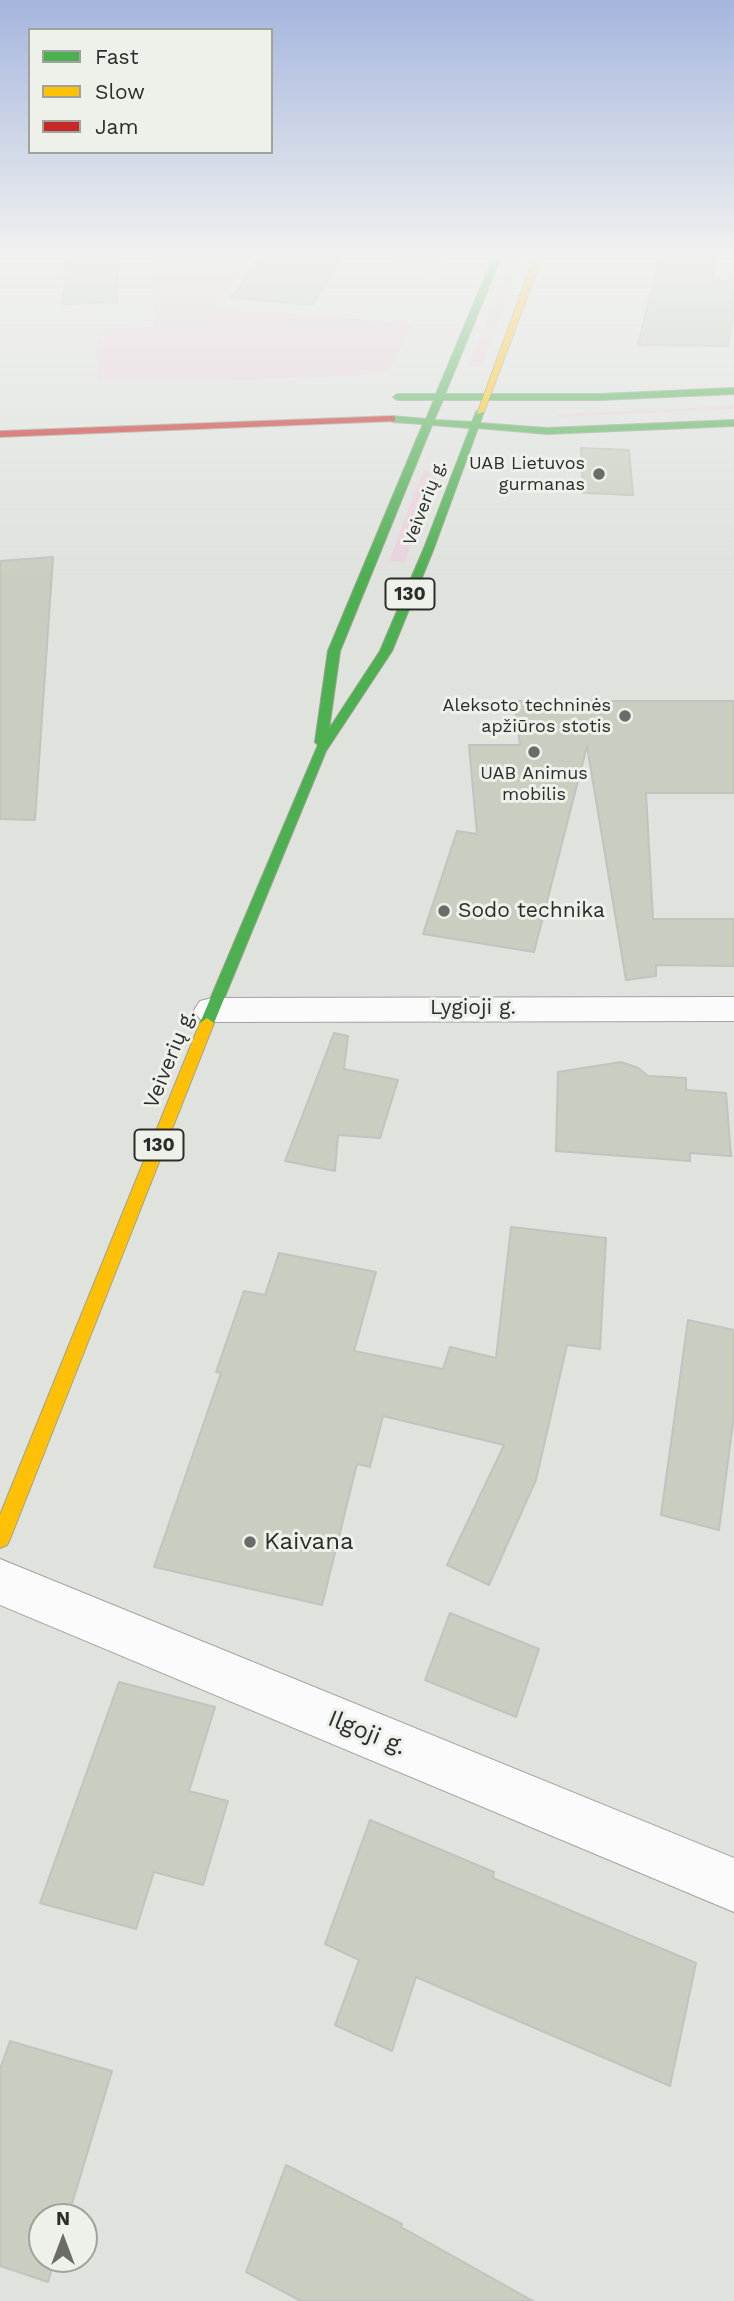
<!DOCTYPE html>
<meta charset="utf-8">
<style>
body{margin:0}
#map{position:relative;width:734px;height:2301px;overflow:hidden;background:#e0e2de;font-family:"Work Sans",sans-serif}
canvas{display:block}
.legend{position:absolute;left:28px;top:28px;width:245px;height:126px;box-sizing:border-box;background:#eef0ea;border:2px solid #a0a29e;margin:0;padding:9px 12px;list-style:none;font-size:21px;color:#2c2d2b}
.legend li{display:flex;align-items:center;gap:14px;height:35px}
.legend b{width:35px;border:2px solid #a0a29e}
.north{position:absolute;left:28px;top:2203px;width:70px;height:70px;box-sizing:border-box;background:#eef0ea;border:2px solid #a0a29e;border-radius:50%;rotate:0deg;font-size:19px;font-weight:700;line-height:28px;text-align:center;color:#2c2d2b}
.north::after{content:'';display:block;margin:auto;width:24px;height:32px;background:#6b6c6a;clip-path:polygon(50% 0,100% 100%,50% 72%,0 100%)}
</style>
<div id="map">
<canvas width="734" height="2301"></canvas>
<ul class="legend">
<li><b style="height:9px;background:#4caf50"></b>Fast</li>
<li><b style="height:9px;background:#ffc107"></b>Slow</li>
<li><b style="height:9px;background:#c62828"></b>Jam</li>
</ul>
<div class="north">N</div>
</div>
<script>
const ctx = document.querySelector('canvas').getContext('2d');
ctx.lineJoin = 'round';
function fillPath(path, color) { ctx.fillStyle = color; ctx.fill(path, 'evenodd'); }
const toPath = rows => new Path2D(rows.map(r => 'M' + r).join(''));
function strokePath(path, color, width, dash) { ctx.strokeStyle = color; ctx.lineWidth = width; ctx.lineCap = dash ? 'butt' : 'round'; ctx.setLineDash(dash || []); ctx.stroke(path); }
function label(font, color, halo, rows, align = 'center') {
  ctx.font = font + ' "Work Sans",sans-serif'; ctx.lineWidth = 6; ctx.setLineDash([]); ctx.textBaseline = 'middle'; ctx.strokeStyle = halo; ctx.fillStyle = color; for (const [text, x, y, turn = 0] of rows) {
    ctx.save(); ctx.translate(x, y); ctx.rotate((+turn || 0) * Math.PI / 180); ctx.textAlign = isNaN(turn) ? turn : align; if (halo) ctx.strokeText(text, 0, 0); ctx.fillText(text, 0, 0); ctx.restore();
  }
}
fillPath(toPath([
 [157,255,251,255,216,306,412,324,394,363,387,371,367,375,219,381,97,381,98,329,154,327],
 [396,255,445,255,434,277,398,266,393,260],
 [513,255,524,255,482,367,468,366],
 [734,406,734,409,559,417,557,414],
 [423,471,438,471,405,562,389,561]
]), '#e9d2dc');
const building = toPath([
 [67,255,119,255,117,302,62,304,67,255],
 [261,255,343,255,312,305,231,298,261,255],
 [660,255,717,255,713,279,734,281,734,310,728,346,638,345,660,255],
 [581,448,629,450,633,495,583,493,581,448],
 [53,557,35,820,0,819,0,561,53,557],
 [514,701,734,701,734,793,646,793,653,919,734,919,734,966,656,965,656,976,626,980,587,746,534,952,423,934,457,831,477,834,469,745,520,745,514,701],
 [334,1033,348,1036,344,1069,398,1080,380,1138,338,1135,335,1171,285,1161,334,1033],
 [621,1062,638,1068,648,1076,686,1078,686,1090,726,1093,731,1156,690,1153,690,1161,556,1151,558,1072,621,1062],
 [511,1227,606,1238,600,1349,567,1345,536,1480,489,1585,447,1565,504,1445,383,1416,370,1467,357,1464,322,1605,154,1567,221,1373,216,1372,244,1291,265,1295,279,1253,376,1272,354,1351,443,1369,450,1347,496,1358,511,1227],
 [688,1320,734,1330,734,1415,719,1530,661,1515,688,1320],
 [450,1613,539,1649,516,1717,425,1680,450,1613],
 [119,1682,215,1707,189,1791,228,1801,203,1885,154,1872,136,1929,40,1903,119,1682],
 [370,1820,494,1872,493,1878,696,1963,670,2086,416,1977,392,2051,335,2025,359,1960,325,1944,370,1820],
 [10,2041,112,2071,68,2217,42,2217,42,2259,55,2259,48,2282,0,2266,0,2069,10,2041],
 [286,2165,402,2224,401,2227,533,2301,301,2301,246,2272,286,2165]
]);
fillPath(building, '#c9cec1');
strokePath(building, '#c2c3c0', 2);
const street = toPath([
 [734,997,734,1021,212,1022,200,1019,194,1010,200,1001,212,998,734,997],
 [0,1559,734,1858,734,1912,0,1605,0,1559]
]);
const fast = toPath([
 [494,255,502,255,445,394,600,394,734,388,734,394,600,400,443,400,434,420,472,422,476,412,480,409,484,412,480,423,547,428,734,420,734,426,547,434,478,428,434,548,392,651,326,751,214,1023,207,1028,202,1027,200,1023,318,745,315,742,328,651,423,424,392,422,387,419,392,416,426,419,434,400,397,400,393,397,397,394,436,394,494,255],
 [432,425,470,428,424,548,380,651,329,729,340,651,432,425]
]);
const slow = toPath([
 [535,255,543,255,484,412,477,414,535,255],
 [207,1018,214,1023,10,1539,7,1545,0,1548,0,1515,200,1023,207,1018]
]);
const jam = toPath([
 [392,416,395,417,395,421,0,437,0,431,392,416]
]);
strokePath(street, '#a2a3a1', 2);
strokePath(fast, '#9da390', 2);
strokePath(slow, '#9da390', 2);
strokePath(jam, '#9da390', 2);
fillPath(street, '#fafbfa');
fillPath(fast, '#4caf50');
fillPath(slow, '#ffc107');
fillPath(jam, '#c62828');
const sky = ctx.createLinearGradient(0, 0, 0, 578);
sky.addColorStop(0, '#a5b5dd');
sky.addColorStop(0.44, '#f1f2f0');
sky.addColorStop(1, '#f1f2f000');
ctx.fillStyle = sky;
ctx.fillRect(0, 0, 734, 578);
for (const [x, y, r, color] of [
 [599,474,7,"#6b6c6a"],
 [625,716,7,"#6b6c6a"],
 [534,752,7,"#6b6c6a"],
 [444,911,7,"#6b6c6a"],
 [250,1542,7,"#6b6c6a"]
]) { const dot = new Path2D(); dot.arc(x, y, r, 0, 2 * Math.PI); ctx.fillStyle = color; ctx.fill(dot); strokePath(dot, '#eef0ea', 2.5); }
label('18px', '#2c2d2b', '#eef0ea', [
 ["UAB Lietuvos",585,464],
 ["gurmanas",585,485],
 ["Aleksoto techninės",611,706],
 ["apžiūros stotis",611,727],
 ["UAB Animus",534,774,"center"],
 ["mobilis",534,795,"center"]
], 'right');
label('18px', '#2c2d2b', '#eef0ea', [
 ["Veiverių g.",425,503,-69]
]);
for (const [x, y, w] of [
 [410,594,49],
 [159,1145,49]
]) { const box = new Path2D(); box.roundRect(x - w / 2, y - 15.5, w, 31, 5); ctx.fillStyle = '#eef0ea'; ctx.fill(box); strokePath(box, '#2c2d2b', 2); }
label('bold 19px', '#2c2d2b', null, [
 ["130",410,594],
 ["130",159,1145]
]);
label('21px', '#2c2d2b', '#eef0ea', [
 ["Sodo technika",458,911]
], 'left');
label('21px', '#2c2d2b', '#eef0ea', [
 ["Lygioji g.",473,1008],
 ["Veiverių g.",170,1059,-68]
]);
label('24px', '#2c2d2b', '#eef0ea', [
 ["Kaivana",264,1542]
], 'left');
label('24px', '#2c2d2b', '#eef0ea', [
 ["Ilgoji g.",367,1733,22]
]);
</script>
